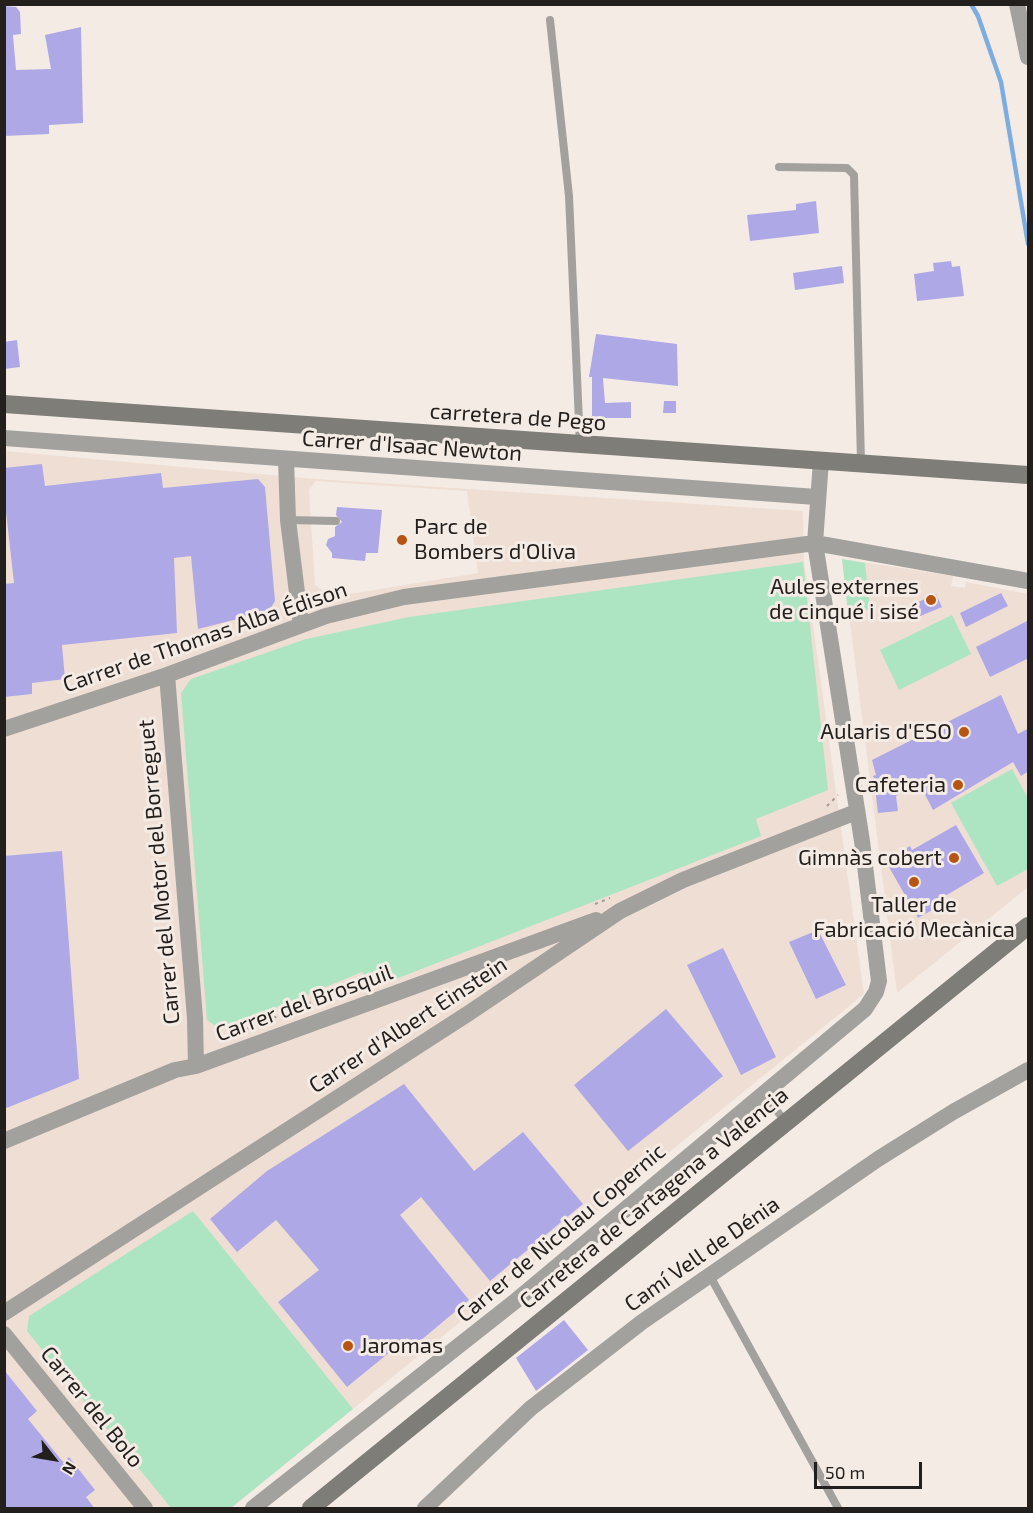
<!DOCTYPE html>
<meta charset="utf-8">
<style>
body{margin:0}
#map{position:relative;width:1033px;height:1513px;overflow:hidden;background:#f4ebe5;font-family:"Exo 2",sans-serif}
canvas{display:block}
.frame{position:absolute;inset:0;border:6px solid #231f1d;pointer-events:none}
.north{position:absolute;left:24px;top:1429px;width:60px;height:60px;-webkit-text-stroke:4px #f4ebe5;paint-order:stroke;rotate:121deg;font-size:16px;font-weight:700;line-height:24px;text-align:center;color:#231f1d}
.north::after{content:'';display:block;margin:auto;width:21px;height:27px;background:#231f1d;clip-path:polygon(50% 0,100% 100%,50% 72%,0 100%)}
.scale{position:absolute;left:814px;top:1462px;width:108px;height:27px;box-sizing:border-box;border:3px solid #231f1d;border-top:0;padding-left:8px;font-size:18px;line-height:21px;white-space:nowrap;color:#231f1d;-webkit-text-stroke:4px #f4ebe5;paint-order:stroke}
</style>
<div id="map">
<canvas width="1033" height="1513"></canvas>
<div class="frame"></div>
<div class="north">N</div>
<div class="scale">50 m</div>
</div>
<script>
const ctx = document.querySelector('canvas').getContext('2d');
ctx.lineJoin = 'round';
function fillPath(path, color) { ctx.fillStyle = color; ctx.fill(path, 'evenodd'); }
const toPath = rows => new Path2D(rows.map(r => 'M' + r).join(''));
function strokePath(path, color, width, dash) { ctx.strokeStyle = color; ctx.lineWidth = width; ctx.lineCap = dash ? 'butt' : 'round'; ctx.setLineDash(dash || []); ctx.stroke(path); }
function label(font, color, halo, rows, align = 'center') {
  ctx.font = font + ' "Exo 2",sans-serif'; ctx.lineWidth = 6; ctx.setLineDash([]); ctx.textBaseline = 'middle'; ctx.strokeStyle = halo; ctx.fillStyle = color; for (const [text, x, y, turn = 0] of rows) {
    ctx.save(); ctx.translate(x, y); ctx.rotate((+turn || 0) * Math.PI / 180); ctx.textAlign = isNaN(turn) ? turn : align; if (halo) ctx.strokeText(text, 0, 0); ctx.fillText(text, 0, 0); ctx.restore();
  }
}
fillPath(toPath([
 [4,451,316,479,803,511,804,560,864,994,231,1508,5,1508],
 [316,481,467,491,478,573,332,597,315,585,309,490],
 [842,559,953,576,951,586,965,588,966,582,1028,594,1028,887,897,993]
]), '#efded4');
fillPath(toPath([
 [842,559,865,563,870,610,848,613],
 [803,562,828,790,756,819,761,836,373,988,362,972,221,1030,207,1020,181,693,191,679,306,639,409,617],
 [952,615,971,654,899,690,880,650],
 [1012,769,1028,798,1028,869,997,886,951,803],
 [193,1211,353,1409,231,1508,171,1508,27,1331,29,1316]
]), '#ade5c2');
strokePath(toPath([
 [971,4,978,16,1001,82,1028,244]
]), '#7dade0', 4.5);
fillPath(toPath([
 [4,6,16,7,20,12,21,34,13,35,16,70,51,69,45,35,81,27,83,123,49,125,49,134,4,136],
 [816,201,819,233,750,241,747,215,796,210,796,204],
 [951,261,952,267,960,266,964,296,917,301,914,274,934,271,933,263],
 [842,266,844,283,795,290,793,273],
 [596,334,677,344,678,386,603,378,605,403,631,402,631,418,592,418,592,377,589,377],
 [17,340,20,367,4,369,4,342],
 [664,401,676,401,676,413,663,413],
 [42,464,45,486,161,473,163,488,258,479,265,487,275,601,269,611,198,629,191,556,174,558,177,633,62,645,65,679,32,683,32,694,4,697,4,584,14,583,4,494,4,468],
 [337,507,382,510,378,553,366,553,365,561,332,558,332,553,326,545,328,539,335,536,335,527,342,522,336,515],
 [1001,593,1008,606,966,627,960,613],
 [936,594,942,607,913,619,907,607],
 [1029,620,1029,658,990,677,976,647],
 [1001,695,1018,734,1029,728,1029,771,1021,776,1013,762,933,810,919,783,896,796,898,811,878,813,875,788,877,786,873,776,876,775,872,760],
 [956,825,984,873,940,899,943,904,918,918,885,860,910,846,912,850],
 [62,851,79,1079,4,1109,4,856],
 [818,930,846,985,816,999,789,942],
 [723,948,776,1057,741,1075,687,965],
 [666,1009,723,1076,628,1151,574,1085],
 [404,1084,474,1171,523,1132,583,1204,490,1281,421,1197,400,1215,469,1300,414,1346,407,1338,347,1387,278,1302,319,1270,276,1220,237,1252,210,1219,267,1171],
 [564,1320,588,1350,536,1391,516,1358],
 [4,1370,37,1411,28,1419,63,1462,69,1457,95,1490,86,1497,95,1509,4,1509]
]), '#aea8e7');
strokePath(toPath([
 [827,806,838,795],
 [595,904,610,898],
 [225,1038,348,987,361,988]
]), '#a19a96', 2, [3, 4.5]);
strokePath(toPath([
 [550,20,569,196,580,445],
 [779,167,847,168,854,175,861,463],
 [288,520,336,521],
 [762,1093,786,1122],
 [710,1276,838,1508]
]), '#a2a19d', 8);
strokePath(toPath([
 [1017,4,1028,57],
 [4,438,816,497],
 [286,459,288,520,301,625],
 [167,675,195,1018,196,1066],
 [4,729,167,675,326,616,404,597,815,543,1028,581],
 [4,1141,175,1070,196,1066,596,920],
 [4,1313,469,1013,620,911,683,880,856,812],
 [4,1334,145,1508],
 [253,1508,518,1299,865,1009,876,992,879,981,862,841,815,543,821,461],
 [425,1508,531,1408,642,1322,878,1159,953,1112,1028,1070]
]), '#a2a19d', 16);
strokePath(toPath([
 [4,404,1028,475],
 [311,1508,1028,926]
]), '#7e7d77', 18);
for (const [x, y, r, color] of [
 [402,540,6,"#b55511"],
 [931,600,6,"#b55511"],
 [964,732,6,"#b55511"],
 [958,785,6,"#b55511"],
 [954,858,6,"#b55511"],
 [914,882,6,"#b55511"],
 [348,1346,6,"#b55511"]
]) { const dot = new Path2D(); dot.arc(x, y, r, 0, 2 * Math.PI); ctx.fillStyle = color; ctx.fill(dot); strokePath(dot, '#f4ebe5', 2); }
label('22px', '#231f1d', '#f4ebe5', [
 ["carretera de Pego",518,417,4],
 ["Carrer d'Isaac Newton",412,446,4],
 ["Carrer de Thomas Alba Édison",205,637,-19],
 ["Carrer del Motor del Borreguet",159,872,-95],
 ["Carrer del Brosquil",304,1003,-20],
 ["Carrer d'Albert Einstein",408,1025,-33],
 ["Carretera de Cartagena a Valencia",654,1198,-39],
 ["Carrer de Nicolau Copernic",561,1233,-40],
 ["Camí Vell de Dénia",702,1254,-35],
 ["Carrer del Bolo",92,1407,51]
]);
label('22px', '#231f1d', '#f4ebe5', [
 ["Parc de",414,527,"left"],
 ["Bombers d'Oliva",414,552,"left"],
 ["Aules externes",919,587],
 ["de cinqué i sisé",919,612],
 ["Aularis d'ESO",952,732],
 ["Cafeteria",946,785],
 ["Gimnàs cobert",942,858],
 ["Taller de",914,905,"center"],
 ["Fabricació Mecànica",914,930,"center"],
 ["Jaromas",360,1346,"left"]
], 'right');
</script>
